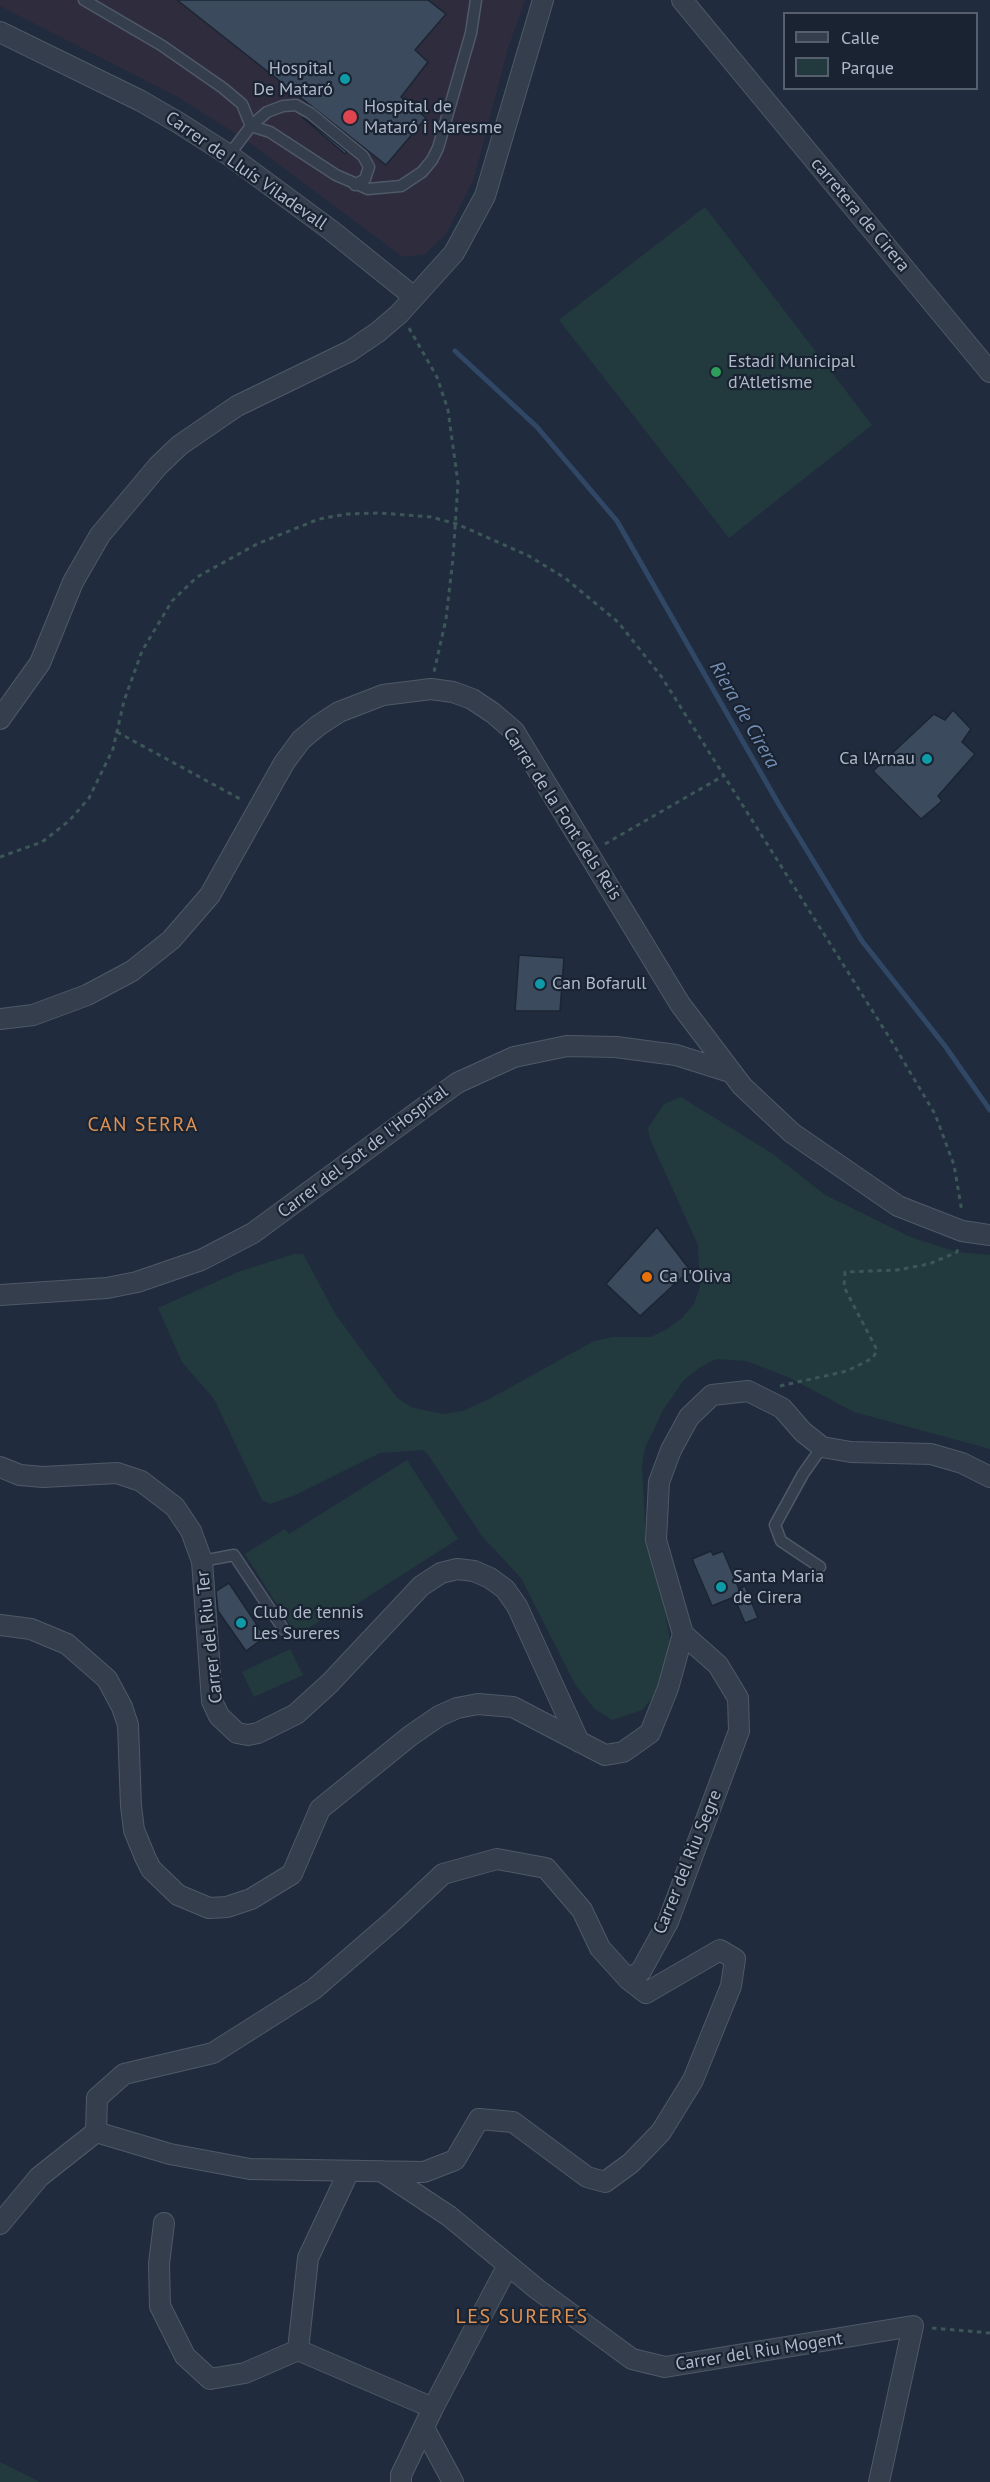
<!DOCTYPE html>
<meta charset="utf-8">
<style>
body{margin:0}
#map{position:relative;width:990px;height:2482px;overflow:hidden;background:#202c3d;font-family:"PT Sans",sans-serif}
canvas{display:block}
.legend{position:absolute;left:783px;top:12px;width:195px;height:78px;box-sizing:border-box;background:#192331;border:2px solid #555f6e;margin:0;padding:8px 10px;list-style:none;font-size:18px;color:#afb9c9}
.legend li{display:flex;align-items:center;gap:12px;height:30px}
.legend b{width:30px;border:2px solid #555f6e}
</style>
<div id="map">
<canvas width="990" height="2482"></canvas>
<ul class="legend">
<li><b style="height:8px;background:#343e4d"></b>Calle</li>
<li><b style="height:16px;background:#223a3e"></b>Parque</li>
</ul>
</div>
<script>
const ctx = document.querySelector('canvas').getContext('2d');
ctx.lineJoin = 'round';
function fillPath(path, color) { ctx.fillStyle = color; ctx.fill(path, 'evenodd'); }
const toPath = rows => new Path2D(rows.map(r => 'M' + r).join(''));
function strokePath(path, color, width, dash) { ctx.strokeStyle = color; ctx.lineWidth = width; ctx.lineCap = dash ? 'butt' : 'round'; ctx.setLineDash(dash || []); ctx.stroke(path); }
function label(font, color, halo, rows, align = 'center') {
  ctx.font = font + ' "PT Sans",sans-serif'; ctx.lineWidth = 4.5; ctx.setLineDash([]); ctx.textBaseline = 'middle'; ctx.strokeStyle = halo; ctx.fillStyle = color; for (const [text, x, y, turn = 0] of rows) {
    ctx.save(); ctx.translate(x, y); ctx.rotate((+turn || 0) * Math.PI / 180); ctx.textAlign = isNaN(turn) ? turn : align; if (halo) ctx.strokeText(text, 0, 0); ctx.fillText(text, 0, 0); ctx.restore();
  }
}
fillPath(toPath([
 [0,0,525,0,508,48,474,178,446,234,425,254,403,257,243,138,176,96,0,6]
]), '#2f2c3d');
fillPath(toPath([
 [705,207,872,425,729,538,559,320],
 [681,1097,773,1154,825,1195,913,1238,957,1252,990,1255,990,1449,854,1412,790,1378,747,1361,716,1359,699,1368,684,1380,663,1410,645,1448,642,1466,646,1544,665,1611,671,1648,657,1692,642,1710,612,1720,595,1709,576,1686,521,1578,481,1535,429,1456,423,1450,380,1453,293,1496,270,1504,262,1500,214,1399,182,1362,158,1308,238,1272,294,1254,303,1254,336,1315,397,1398,413,1408,444,1414,463,1411,491,1398,594,1341,614,1337,651,1337,667,1329,682,1318,694,1304,700,1287,698,1245,650,1139,648,1128,664,1104],
 [407,1460,458,1539,341,1614,336,1610,297,1636,245,1554,285,1529,289,1534],
 [290,1649,303,1675,254,1697,242,1672],
 [0,2462,40,2482,0,2482]
]), '#223a3e');
strokePath(toPath([
 [455,351,537,427,617,521,778,803,862,941,945,1046,990,1110]
]), '#314766', 5);
const building = toPath([
 [177,0,428,0,446,14,415,50,428,62,401,97,426,118,386,165,177,0],
 [302,117,306,119,347,152,345,154,302,117],
 [953,710,971,729,962,742,975,754,938,796,942,801,921,819,873,771,934,714,945,720,953,710],
 [519,955,564,958,560,1011,515,1011,519,955],
 [657,1227,690,1270,640,1316,606,1284,657,1227],
 [711,1551,713,1555,723,1551,739,1589,745,1586,758,1618,745,1623,734,1597,712,1606,692,1559,711,1551],
 [229,1583,265,1637,246,1651,218,1611,216,1591,229,1583]
]);
fillPath(building, '#3b4a5d');
strokePath(building, '#1b2533', 1.5);
const service = toPath([
 [84,0,161,45,223,88,242,104,251,126,270,132,336,175,368,189,401,186,422,172,432,160,438,148,471,33,476,0],
 [229,155,251,126,267,112,283,106,296,105,310,113,363,156,369,167,365,179,355,185],
 [202,1561,234,1555,284,1630],
 [820,1567,781,1541,775,1525,803,1474,822,1447]
]);
const minor = toPath([
 [682,0,990,372],
 [0,32,141,101,179,123,229,155,332,231,414,297],
 [0,719,40,663,73,582,100,535,158,466,180,445,237,406,350,351,378,332,399,314,454,253,485,196,543,0],
 [0,1019,33,1015,87,995,132,971,171,940,210,895,284,763,301,740,319,725,339,712,383,695,431,689,453,692,472,699,493,713,514,731,680,1004,742,1086,792,1133,898,1206,962,1231,990,1235],
 [0,1295,107,1288,137,1282,201,1260,253,1233,457,1083,514,1057,567,1046,616,1047,676,1055,730,1072],
 [0,1467,20,1475,43,1477,117,1473,141,1481,175,1507,191,1531,202,1561,212,1701,219,1716,237,1733,248,1735,258,1733,296,1714,330,1683,421,1586,441,1573,457,1569,474,1571,490,1578,505,1589,517,1606,579,1742],
 [0,1625,31,1629,67,1644,107,1679,122,1707,128,1725,131,1806,134,1830,145,1857,151,1869,178,1895,209,1908,227,1907,251,1899,292,1874,320,1809,410,1736,439,1716,457,1708,478,1704,513,1707,605,1755,623,1752,650,1733,668,1688,683,1634],
 [96,2132,170,2154,250,2169,424,2172,455,2160,479,2119,513,2122,587,2177,605,2182,631,2163,661,2132,693,2080,731,1986,735,1959,720,1950,646,1993,628,1979],
 [381,2171,449,2216,537,2289,632,2359,665,2367,913,2326,879,2482],
 [164,2223,159,2264,160,2306,185,2356,210,2379,245,2373,298,2350,433,2408],
 [0,2224,39,2177,96,2132,97,2098,124,2074,213,2053,314,1989,395,1919,443,1874,497,1859,546,1868,582,1910,600,1948,628,1979,641,1971,668,1922,739,1731,738,1698,718,1665,683,1634,656,1540,659,1482,671,1450,689,1417,712,1395,748,1391,782,1408,803,1432,822,1447,851,1452,931,1454,962,1463,990,1477],
 [298,2350,308,2258,349,2171],
 [424,2428,453,2482],
 [401,2482,401,2475,433,2408,508,2265]
]);
strokePath(service, '#4f5967', 13);
strokePath(minor, '#4f5967', 22);
strokePath(toPath([
 [409,328,437,377,448,410,458,483,453,558,446,619,434,672],
 [117,732,242,800],
 [605,844,723,776],
 [0,857,42,842,69,821,89,798,113,749,124,701,142,651,172,601,197,577,257,544,319,519,347,514,380,513,431,517,457,524,529,556,565,578,618,622,661,676,889,1037,935,1114,954,1165,962,1212],
 [780,1386,847,1371,873,1358,877,1350,844,1287,845,1272,897,1270,929,1264,957,1252,958,1248],
 [932,2328,990,2333]
]), '#3d5658', 3, [4.5, 4.5]);
strokePath(service, '#343e4d', 10);
strokePath(minor, '#343e4d', 20);
for (const [x, y, r, color] of [
 [345,79,6,"#0f9aa8"],
 [350,117,8,"#e0444e"],
 [716,372,6,"#2e9e5b"],
 [927,759,6,"#0f9aa8"],
 [540,984,6,"#0f9aa8"],
 [647,1277,6,"#e8710a"],
 [721,1587,6,"#0f9aa8"],
 [241,1623,6,"#0f9aa8"]
]) { const dot = new Path2D(); dot.arc(x, y, r, 0, 2 * Math.PI); ctx.fillStyle = color; ctx.fill(dot); strokePath(dot, '#192331', 2); }
label('18px', '#afb9c9', '#192331', [
 ["Hospital",333,69,"right"],
 ["De Mataró",333,90,"right"],
 ["Hospital de",364,107],
 ["Mataró i Maresme",364,128],
 ["Estadi Municipal",728,362],
 ["d'Atletisme",728,383],
 ["Ca l'Arnau",915,759,"right"],
 ["Can Bofarull",552,984],
 ["Ca l'Oliva",659,1277],
 ["Santa Maria",733,1577],
 ["de Cirera",733,1598],
 ["Club de tennis",253,1613],
 ["Les Sureres",253,1634]
], 'left');
label('18px', '#afb9c9', '#192331', [
 ["Carrer de Lluís Viladevall",246,171,35],
 ["carretera de Cirera",860,215,50],
 ["Carrer de la Font dels Reis",562,814,57],
 ["Carrer del Sot de l'Hospital",363,1152,-37],
 ["Carrer del Riu Ter",210,1637,-96],
 ["Carrer del Riu Segre",688,1862,-68],
 ["Carrer del Riu Mogent",759,2352,-9]
]);
label('italic 20px', '#748eb3', '#192331', [
 ["Riera de Cirera",744,715,60]
]);
ctx.letterSpacing = '1.5px';
label('20px', '#df9154', '#192331', [
 ["CAN SERRA",143,1125],
 ["LES SURERES",522,2317]
]);
ctx.letterSpacing = '0px';
</script>
